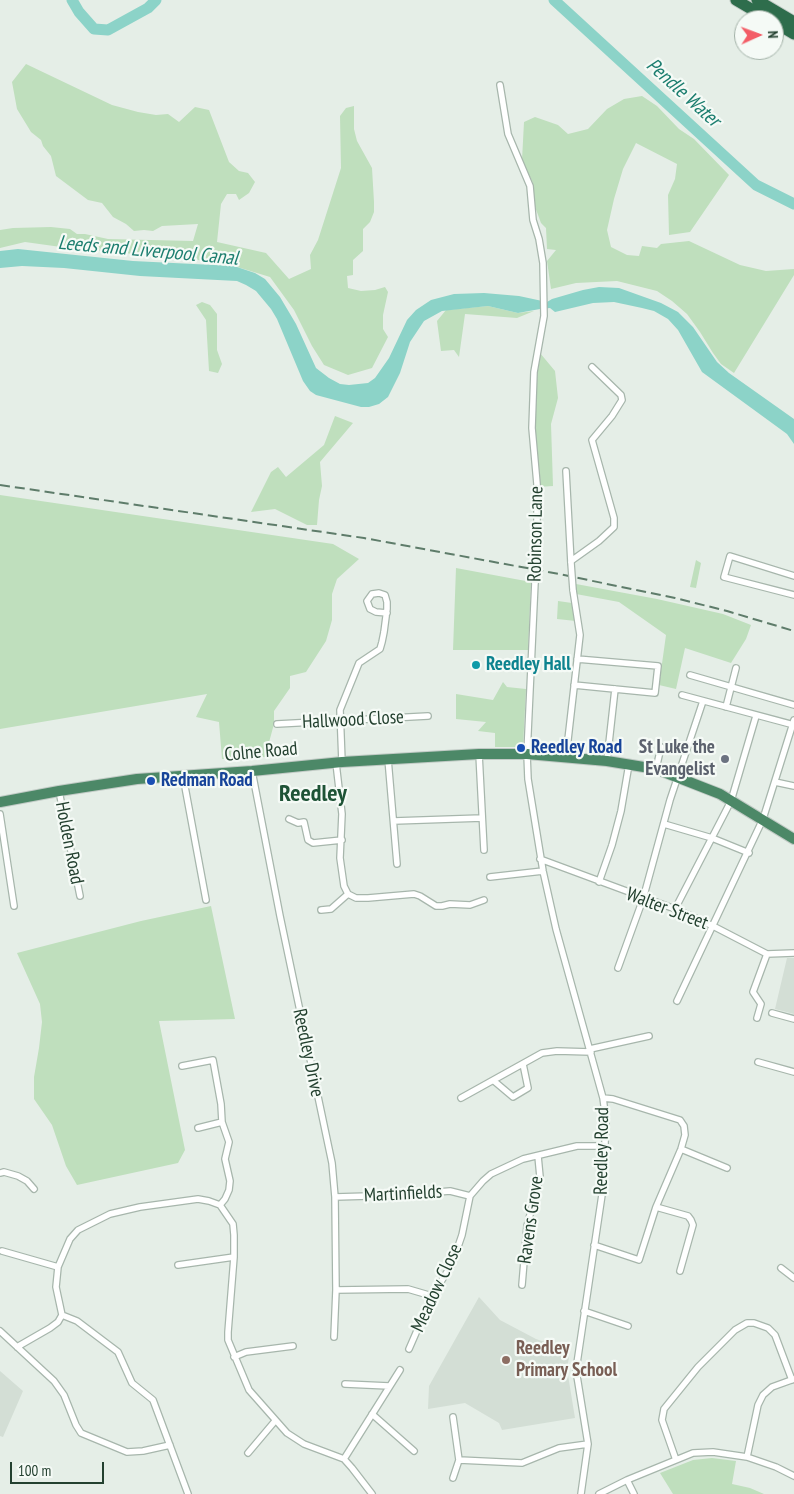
<!DOCTYPE html>
<style>
body{margin:0}
#map{position:relative;width:794px;height:1494px;overflow:hidden;background:#e5eee7;font-family:"PT Sans Narrow",sans-serif}
canvas{display:block}
.north{position:absolute;left:734px;top:10px;width:50px;height:50px;box-sizing:border-box;background:#f5faf6;border:1px solid #a1b0a6;border-radius:50%;rotate:88deg;font-size:14px;font-weight:700;line-height:20px;text-align:center;color:#23402f}
.north::after{content:'';display:block;margin:auto;width:18px;height:22px;background:#f35d67;clip-path:polygon(50% 0,100% 100%,50% 72%,0 100%)}
.scale{position:absolute;left:10px;top:1462px;width:94px;height:22px;box-sizing:border-box;border:2px solid #23402f;border-top:0;padding-left:6px;font-size:15px;line-height:18px;white-space:nowrap;color:#23402f;-webkit-text-stroke:4px #f5faf6;paint-order:stroke}
</style>
<div id="map">
<canvas width="794" height="1494"></canvas>
<div class="north">N</div>
<div class="scale">100 m</div>
</div>
<script>
const ctx = document.querySelector('canvas').getContext('2d');
ctx.lineJoin = 'round';
function fillPath(path, color) { ctx.fillStyle = color; ctx.fill(path, 'evenodd'); }
const toPath = rows => new Path2D(rows.map(r => 'M' + r).join(''));
function strokePath(path, color, width, dash) { ctx.strokeStyle = color; ctx.lineWidth = width; ctx.lineCap = dash ? 'butt' : 'round'; ctx.setLineDash(dash || []); ctx.stroke(path); }
function label(font, color, halo, rows, align = 'center') {
  ctx.font = font + ' "PT Sans Narrow",sans-serif'; ctx.lineWidth = 4.5; ctx.setLineDash([]); ctx.textBaseline = 'middle'; ctx.strokeStyle = halo; ctx.fillStyle = color; for (const [text, x, y, turn = 0] of rows) {
    ctx.save(); ctx.translate(x, y); ctx.rotate((+turn || 0) * Math.PI / 180); ctx.textAlign = isNaN(turn) ? turn : align; if (halo) ctx.strokeText(text, 0, 0); ctx.fillText(text, 0, 0); ctx.restore();
  }
}
fillPath(toPath([
 [787,958,794,958,794,1014,775,1009],
 [479,1297,500,1320,536,1339,570,1351,567,1369,575,1418,502,1430,499,1423,465,1403,428,1409,429,1386],
 [0,1371,23,1391,3,1437,0,1436]
]), '#d3ded5');
fillPath(toPath([
 [26,64,112,105,138,112,156,115,168,114,179,122,195,107,209,110,229,162,239,171,248,173,255,182,249,193,239,200,236,194,227,194,221,204,217,242,266,253,289,279,311,269,310,255,318,240,341,168,340,116,346,108,354,106,354,129,357,141,372,168,374,202,374,212,370,222,363,229,363,251,353,260,353,275,347,276,348,288,361,291,375,290,385,287,388,292,383,315,383,329,388,337,372,368,348,375,324,365,312,346,294,310,270,277,234,266,198,260,61,247,25,242,0,248,0,230,13,228,51,227,70,229,77,234,85,234,108,239,193,241,198,224,162,226,153,231,144,230,134,231,126,224,113,217,102,203,88,200,56,176,51,156,43,146,41,140,31,132,17,109,12,82],
 [642,96,657,106,679,129,694,139,729,175,690,232,669,235,668,195,675,179,677,164,636,143,623,169,614,199,607,230,611,247,627,255,639,256,642,246,657,248,661,244,689,241,740,265,766,271,794,269,794,275,734,373,721,364,713,353,700,332,687,314,672,301,657,291,617,281,576,283,551,289,547,261,556,250,547,249,546,228,541,223,534,204,533,183,522,160,524,122,535,117,558,125,568,134,588,129,607,109,624,99],
 [202,302,210,305,217,314,217,350,222,364,218,373,209,371,206,320,196,305],
 [488,306,518,313,534,311,517,318,465,314,459,357,454,350,441,351,437,321,446,310],
 [540,353,555,371,558,398,551,424,553,486,538,487,535,436,535,397],
 [335,416,353,423,320,462,322,486,319,500,317,525,307,525,275,509,251,512,271,472,278,467,286,477,324,445],
 [0,495,333,544,359,559,337,579,332,594,332,620,326,641,306,672,290,676,290,688,274,711,274,724,265,757,222,759,219,722,196,717,207,694,0,729],
 [696,560,701,563,696,588,690,587],
 [456,568,531,582,528,650,453,650],
 [576,584,657,599,723,614,751,625,746,639,731,663,685,648,676,689,659,685,666,635,619,602,576,594],
 [558,601,572,603,576,621,557,619],
 [503,682,507,687,526,689,523,747,495,747,495,733,478,731,486,722,456,719,456,694,493,700],
 [211,906,235,1019,159,1021,185,1150,178,1163,77,1185,66,1166,52,1125,34,1099,34,1077,39,1048,42,1022,40,1004,17,953,141,921],
 [712,1458,736,1461,732,1484,750,1488,764,1494,673,1494,660,1473,693,1460]
]), '#bfdfbd');
fillPath(toPath([
 [18,249,133,261,234,266,255,273,265,279,280,297,296,324,316,368,329,378,340,384,349,385,368,383,375,378,389,358,407,320,416,310,431,300,454,294,484,293,519,296,547,302,552,299,583,290,599,287,619,288,661,303,678,312,693,327,717,362,729,373,794,419,794,444,787,434,702,372,678,330,668,319,654,311,642,308,614,302,593,303,555,312,550,308,540,309,518,313,488,306,442,311,424,321,410,342,400,373,388,397,379,404,369,407,361,407,316,395,310,391,303,381,277,319,271,309,256,291,246,285,237,281,140,276,64,268,22,266,0,268,0,251]
]), '#8cd3c8');
strokePath(toPath([
 [72,0,79,12,94,29,108,30,148,8,156,0],
 [554,0,756,185,794,204]
]), '#8cd3c8', 11);
const minor = toPath([
 [500,85,508,134,530,186,533,220,539,239,543,263,544,316,534,372,532,428,537,484,537,556],
 [566,471,571,563],
 [571,561,599,541,614,527,614,518,592,440,612,416,622,400,621,395,592,367],
 [794,576,730,556,724,577,794,595],
 [535,582,527,754,528,779,543,871,556,929,603,1098,606,1120,603,1188,576,1370,588,1444,581,1494],
 [690,675,794,705],
 [574,685,655,693,658,666,577,659],
 [682,695,794,725],
 [726,707,736,668],
 [277,724,428,716],
 [479,754,484,850],
 [566,757,580,635,573,590],
 [388,759,397,864],
 [607,761,615,689],
 [342,762,340,710,359,663,380,649,382,642,384,632,387,609,387,602,385,595,379,593,372,594,367,601,370,609,376,612,387,613],
 [336,763,342,814,340,858,344,886,348,894],
 [656,769,661,747],
 [252,771,280,916,332,1163,335,1197,336,1290,334,1337],
 [183,776,206,900],
 [775,782,794,786],
 [59,791,80,896],
 [0,814,14,906],
 [289,819,298,823,304,822,308,840,313,843,342,840],
 [394,821,482,818],
 [664,824,712,838,749,853],
 [540,859,675,909,713,926,767,954,794,953],
 [490,877,543,871],
 [599,882,612,845,621,811,629,764],
 [348,894,356,898,368,898,414,894,420,896,436,906,442,906,450,904,470,905,484,900],
 [675,909,731,801,756,716],
 [321,910,331,909,348,894],
 [618,968,643,899,670,800,703,701],
 [677,1001,763,819,794,720],
 [772,1013,794,1019],
 [757,1018,761,1004,753,992,767,954],
 [590,1049,649,1036],
 [758,1062,794,1072],
 [182,1066,213,1060,221,1104,222,1122,229,1142,225,1159,230,1181,229,1190,225,1199,220,1205],
 [494,1081,513,1097,528,1088,523,1064],
 [461,1098,542,1053,557,1051,591,1052],
 [198,1128,222,1122],
 [681,1149,727,1168],
 [0,1173,4,1172,18,1176,27,1181,34,1189],
 [335,1197,403,1195,450,1191,470,1196],
 [656,1207,688,1216,691,1220,693,1225,680,1271],
 [594,1245,639,1260,656,1207,681,1149,685,1135,684,1126,680,1120,613,1099,603,1098],
 [2,1251,58,1267],
 [178,1265,234,1257],
 [781,1268,794,1278],
 [522,1285,527,1226,540,1177,538,1156],
 [336,1290,408,1289,432,1296],
 [584,1311,628,1326],
 [0,1331,54,1381,64,1395,76,1425,81,1433,127,1452,143,1451,170,1445],
 [17,1347,50,1328,58,1322,62,1315],
 [409,1349,432,1296,452,1264,462,1235,470,1196,483,1181,491,1174,523,1159,577,1146,605,1146],
 [234,1357,246,1352,293,1346],
 [345,1384,389,1386],
 [372,1414,414,1451],
 [453,1417,459,1460,453,1478],
 [248,1453,275,1421],
 [747,1457,758,1405,763,1395,772,1387,794,1379],
 [344,1459,400,1370],
 [459,1460,522,1463,559,1448,588,1444],
 [676,1460,662,1420,664,1409,698,1367,735,1330,747,1323,754,1323,768,1328,775,1335,792,1380],
 [627,1480,634,1494],
 [188,1494,153,1400,132,1383,118,1352,77,1321,62,1315,56,1287,58,1267,70,1239,78,1230,110,1214,140,1207,198,1199,209,1201,220,1205,233,1224,234,1235,234,1257,228,1332,228,1340,249,1390,287,1433,304,1444,344,1459,352,1468,372,1494],
 [599,1494,627,1480,693,1453,713,1452,747,1457,776,1467,794,1476]
]);
const trunk = toPath([
 [0,802,59,791,137,779,252,771,342,762,479,754,527,754,607,761,656,769,720,794,794,839]
]);
const motorway = toPath([
 [736,0,770,20],
 [757,0,794,22],
 [774,22,794,34]
]);
strokePath(minor, '#a7b6ac', 8);
strokePath(trunk, '#c1cac5', 12);
strokePath(motorway, '#c1cac5', 13);
strokePath(minor, '#fff', 5.5);
strokePath(trunk, '#4c8867', 10);
strokePath(motorway, '#2e6d4c', 11);
strokePath(toPath([
 [0,485,364,538,559,574,675,598,727,611,794,631]
]), '#5e7c6a', 2, [10, 5]);
const minorBridge = toPath([
 [571,563,573,590],
 [535,582,537,556]
]);
strokePath(minorBridge, '#a7b6ac', 8, []);
strokePath(minorBridge, '#fff', 5.5);
for (const [x, y, r, color] of [
 [476,665,5,"#0f9aa8"],
 [521,748,5,"#1a4fb4"],
 [725,759,5,"#6b7280"],
 [151,781,5,"#1a4fb4"],
 [506,1360,5,"#8d6e63"]
]) { const dot = new Path2D(); dot.arc(x, y, r, 0, 2 * Math.PI); ctx.fillStyle = color; ctx.fill(dot); strokePath(dot, '#f5faf6', 2); }
label('19px', '#23402f', '#f5faf6', [
 ["Robinson Lane",536,534,-89],
 ["Hallwood Close",353,720,-3],
 ["Colne Road",261,752,-5],
 ["Holden Road",69,843,79],
 ["Walter Street",667,909,21],
 ["Reedley Drive",308,1053,78],
 ["Reedley Road",602,1151,-89],
 ["Martinfields",403,1194,-3],
 ["Ravens Grove",531,1220,-82],
 ["Meadow Close",437,1288,-65]
]);
label('bold 19px', '#0d838f', '#f5faf6', [
 ["Reedley Hall",486,665]
], 'left');
label('bold 19px', '#164399', '#f5faf6', [
 ["Reedley Road",531,748],
 ["Redman Road",161,781]
], 'left');
label('bold 19px', '#5b616d', '#f5faf6', [
 ["St Luke the",715,748],
 ["Evangelist",715,770]
], 'right');
label('bold 19px', '#785e54', '#f5faf6', [
 ["Reedley",516,1349],
 ["Primary School",516,1371]
], 'left');
label('italic 20px', '#1c7e6f', '#f5faf6', [
 ["Pendle Water",683,93,42],
 ["Leeds and Liverpool Canal",148,251,5]
]);
label('bold 24px', '#1e5336', '#f5faf6', [
 ["Reedley",313,794]
]);
</script>
